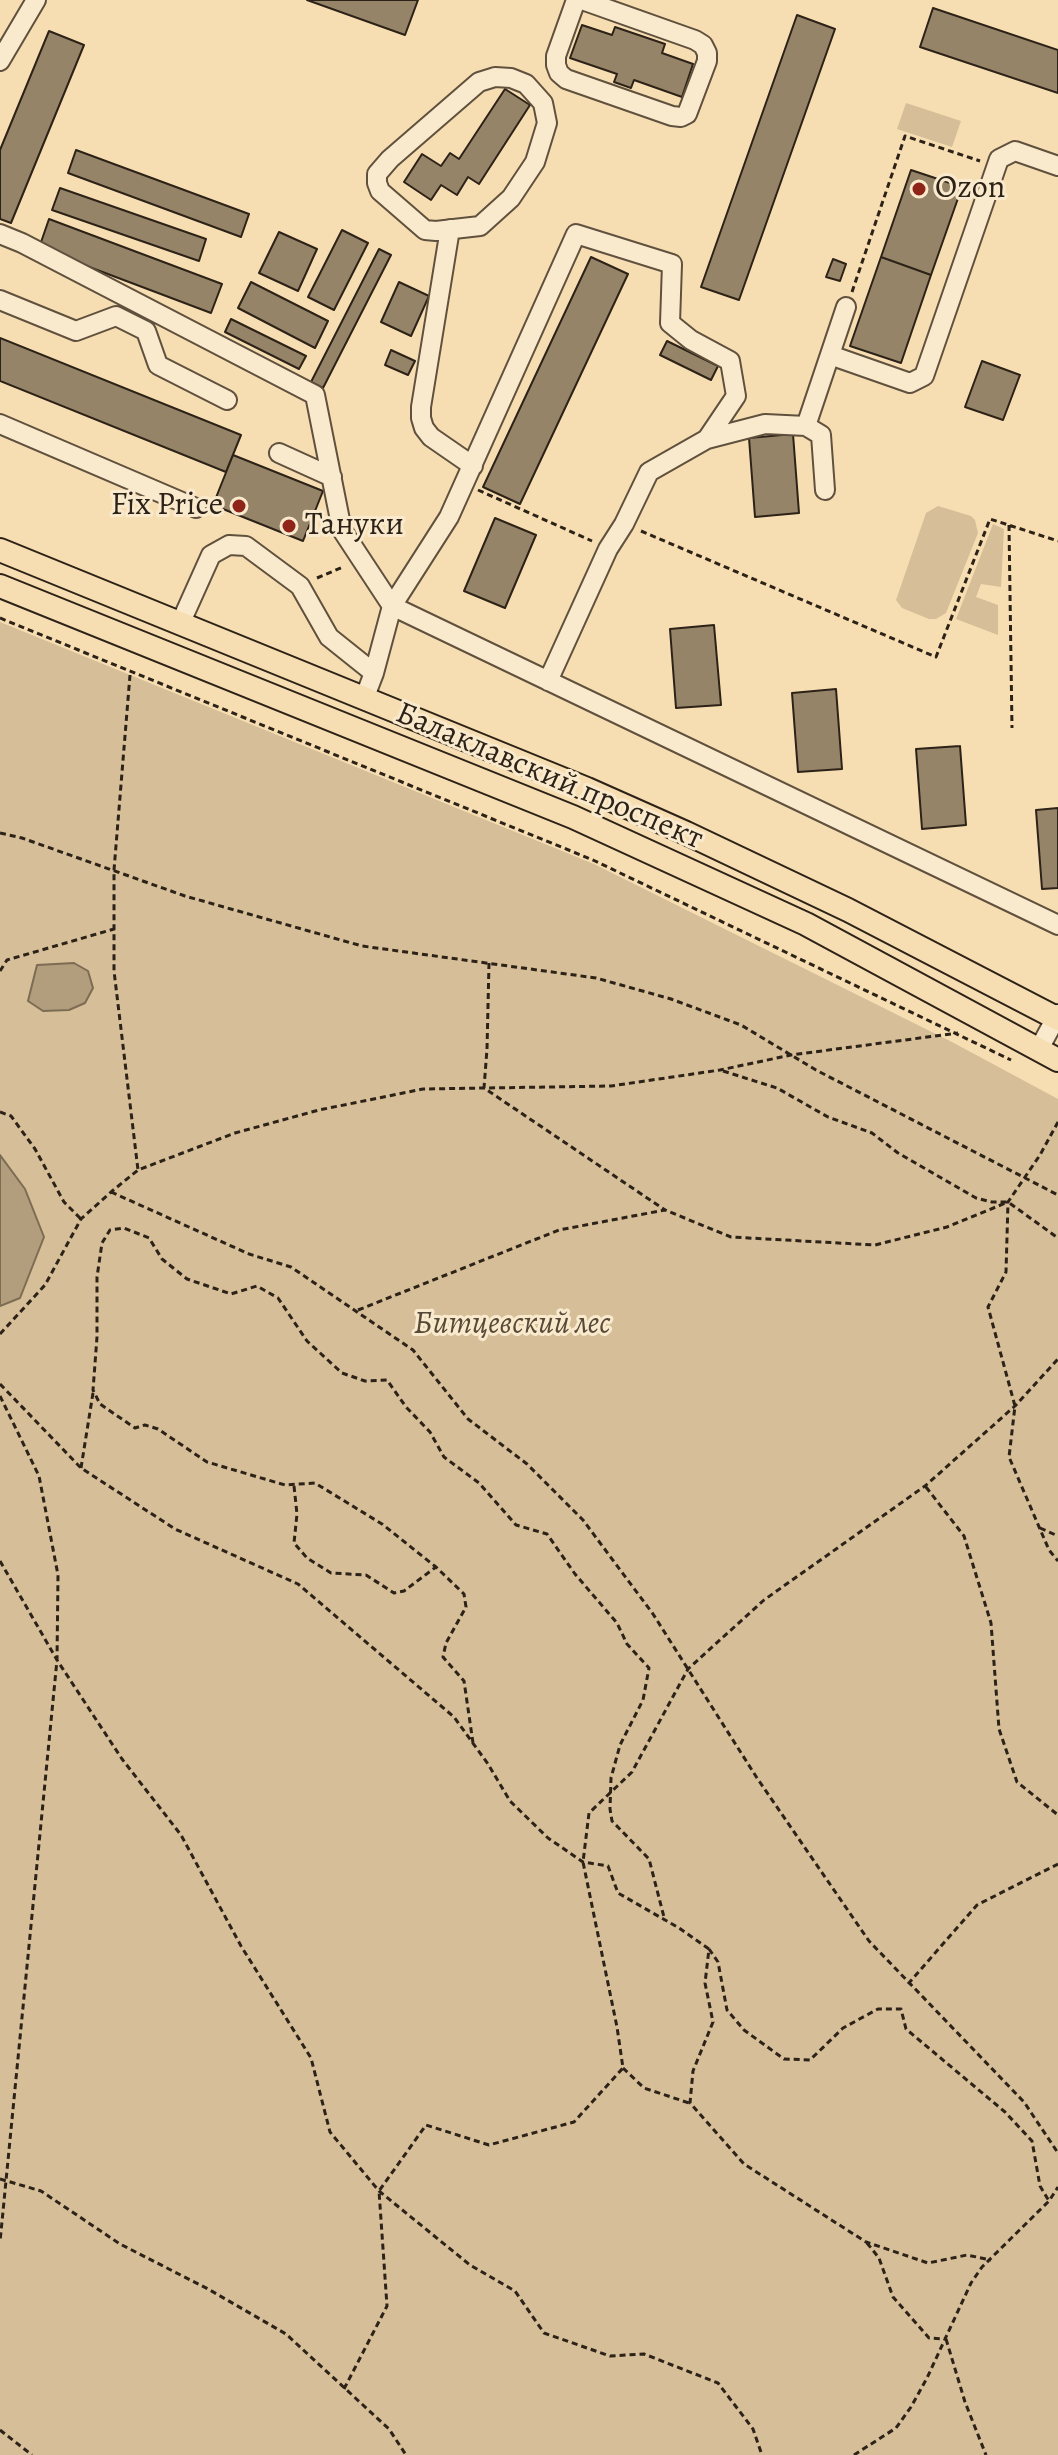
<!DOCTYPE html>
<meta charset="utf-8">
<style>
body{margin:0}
canvas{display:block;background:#f7deb2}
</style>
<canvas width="1058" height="2455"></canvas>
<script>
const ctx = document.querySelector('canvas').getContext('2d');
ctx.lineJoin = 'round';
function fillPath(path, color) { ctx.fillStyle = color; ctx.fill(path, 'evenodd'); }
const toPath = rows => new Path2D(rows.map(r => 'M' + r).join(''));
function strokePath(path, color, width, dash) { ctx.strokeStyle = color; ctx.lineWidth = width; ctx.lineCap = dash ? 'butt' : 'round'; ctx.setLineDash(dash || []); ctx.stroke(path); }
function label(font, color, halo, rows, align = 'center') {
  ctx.font = font + ' Alegreya,serif'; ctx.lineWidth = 6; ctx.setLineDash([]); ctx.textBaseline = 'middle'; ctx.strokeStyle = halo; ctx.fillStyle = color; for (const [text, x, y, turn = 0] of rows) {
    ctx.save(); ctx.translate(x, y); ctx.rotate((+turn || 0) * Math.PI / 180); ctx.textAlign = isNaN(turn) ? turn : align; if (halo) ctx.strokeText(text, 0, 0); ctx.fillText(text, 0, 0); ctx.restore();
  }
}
fillPath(toPath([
 [906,103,961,121,952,147,897,129],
 [938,506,971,516,975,520,978,533,946,613,936,619,929,619,902,608,896,600,926,513],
 [993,524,1004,529,1001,587,981,584,976,597,998,605,998,635,956,619],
 [0,622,594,864,952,1042,1058,1099,1058,2455,0,2455,0,1306,20,1298,25,1189,0,1155]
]), '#d5be98');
const water = toPath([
 [74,963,88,971,93,988,85,1003,69,1010,43,1011,28,1001,37,965,74,963],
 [0,1155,25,1189,44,1237,20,1298,0,1306,0,1155]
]);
fillPath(water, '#b29e7d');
strokePath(water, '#7d6c54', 2);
const building = toPath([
 [307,0,418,0,405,35,307,0],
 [933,8,1058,50,1058,93,920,47,933,8],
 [797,15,835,29,739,300,701,287,797,15],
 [582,25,612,35,615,27,665,44,662,53,693,64,682,97,634,80,631,88,614,82,617,74,570,58,582,25],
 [49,31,84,45,11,223,0,219,0,150,49,31],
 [505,89,530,105,479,184,468,177,457,195,441,185,431,200,404,182,422,154,441,166,450,153,459,159,505,89],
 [76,150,249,214,241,237,68,173,76,150],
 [911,170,962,187,931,275,881,257,911,170],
 [60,188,206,239,199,261,52,210,60,188],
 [49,219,222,284,211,313,39,248,49,219],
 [342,230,368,243,334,310,308,297,342,230],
 [279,232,317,249,298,291,259,273,279,232],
 [379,249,391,255,323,388,311,382,379,249],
 [591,257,628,274,520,504,483,487,591,257],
 [881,257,931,275,901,363,850,346,881,257],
 [833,259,846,264,840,281,826,277,833,259],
 [251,282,328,321,315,348,238,308,251,282],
 [399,282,429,296,411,336,381,322,399,282],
 [231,319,306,356,299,369,225,332,231,319],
 [0,338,241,435,226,472,0,381,0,338],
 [667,341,718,366,711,380,660,355,667,341],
 [391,350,415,361,408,375,385,365,391,350],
 [982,361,1020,375,1003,420,965,407,982,361],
 [793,434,799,513,755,517,749,438,793,434],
 [233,455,323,491,303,541,213,505,233,455],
 [495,518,536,535,505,608,464,591,495,518],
 [714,625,721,705,676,708,670,629,714,625],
 [836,689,842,769,798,772,792,693,836,689],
 [960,746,966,825,922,829,916,749,960,746],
 [1058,808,1058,888,1042,889,1036,810,1058,808]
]);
fillPath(building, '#968468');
strokePath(building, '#2d2217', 2);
const minor = toPath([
 [576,0,556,56,556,65,559,73,566,79,672,116,681,117,687,114,707,61,707,53,703,45,695,40,582,0],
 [0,61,36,0],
 [495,77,511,78,526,84,543,103,547,123,535,162,511,198,480,226,436,231,425,230,380,191,377,183,377,174,390,159,479,82,495,77],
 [450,229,421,407,421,418,424,428,431,437,473,466],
 [0,234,22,243,315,395,342,530,392,606,1058,925],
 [0,300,76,331,116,316,146,331,158,365,227,400],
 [830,355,910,383,924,376,999,159,1015,151,1058,166],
 [0,424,196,508],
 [806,426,846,307],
 [707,439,765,424,806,426,821,435,825,490],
 [279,453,332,477],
 [180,624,211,555,229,545,246,546,300,586,329,637,374,673],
 [364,699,374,673,392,606,449,517,576,234,672,264,670,323,691,340,730,361,736,396,707,439,649,472,624,524,608,549,548,681],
 [1039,1049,1058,1014]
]);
const major = toPath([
 [0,550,587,789,686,833,848,910,1058,1019],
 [0,586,573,817,806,924,1058,1060]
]);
strokePath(minor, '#60513e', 22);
strokePath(major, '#2d2217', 26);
strokePath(toPath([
 [852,292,905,136,980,161],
 [478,490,592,541],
 [1009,525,1012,728],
 [641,531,936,657,990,519,1058,541],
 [317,578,343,567],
 [0,618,593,860,1011,1060],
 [130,675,114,870,114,971,138,1170],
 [0,833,22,838,185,896,362,946,596,978,671,999,741,1025,816,1070,1058,1195],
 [489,963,487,1049,484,1088,665,1210],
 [0,971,7,960,114,929],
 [723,1071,777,1088,828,1117,872,1133,898,1153,976,1198,992,1202,1008,1202,1058,1238],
 [0,1112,11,1116,35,1149,64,1202,81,1219],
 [1058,1122,1040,1155,1008,1202,1006,1272,988,1307,1015,1406,1009,1457,1049,1550,1058,1561],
 [111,1192,249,1254,291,1267,413,1350,468,1419,527,1464,583,1520,653,1614,757,1778,869,1941,1024,2102,1058,2153],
 [358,1310,559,1230,665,1210,731,1237,875,1245,947,1227,1008,1202],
 [0,1334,45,1285,81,1219,111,1192,138,1170,235,1133,319,1110,423,1089,611,1086,720,1070,791,1055,958,1033],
 [0,1384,81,1468,175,1529,298,1584,454,1717,488,1764,510,1801,548,1838,583,1862,608,1866,618,1893,679,1928,709,1949,705,1983,713,2022,693,2071,690,2103,744,2164,866,2242,928,2263,967,2255,991,2260],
 [0,1396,39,1476,58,1575,57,1660,0,2242],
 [81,1468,93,1393],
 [294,1486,297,1514,294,1543,307,1558,331,1573,366,1575,394,1593,404,1591,436,1567],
 [926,1487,964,1536,991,1623,999,1729,1017,1782,1058,1815],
 [1040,1528,1058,1536],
 [0,1561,57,1660,122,1759,181,1835,241,1946,311,2058,330,2132,379,2191,470,2265,515,2291,544,2333,610,2356,644,2354,718,2383,753,2429,762,2455],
 [473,1743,464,1681,443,1657,446,1643,466,1607,464,1594,436,1567,382,1524,315,1483,285,1485,207,1462,158,1429,145,1425,135,1428,100,1404,93,1390,97,1337,97,1277,102,1243,110,1230,124,1228,149,1238,162,1259,187,1279,231,1294,257,1286,278,1298,307,1341,342,1373,365,1381,387,1380,406,1407,430,1432,444,1457,479,1483,516,1525,547,1534,575,1574,617,1623,627,1644,649,1668,643,1700,620,1745,611,1778,610,1809,612,1821,649,1859,665,1921],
 [709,1949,718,1962,727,2010,744,2030,784,2059,810,2060,843,2028,878,2009,901,2009,906,2029,1005,2112,1032,2141,1040,2186,1049,2201],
 [908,1984,977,1905,1058,1864],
 [623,2068,644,2088,689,2103],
 [0,2179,41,2191,120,2244,208,2289,286,2334,389,2429,406,2455],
 [867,2243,879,2258,893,2297,929,2338,946,2339],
 [946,2339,965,2402,986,2455],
 [344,2389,387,2306,379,2191,426,2125,489,2145,574,2122,623,2068,617,2027,583,1862,589,1813,632,1772,688,1669,764,1600,925,1486,1015,1406,1058,1359],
 [0,2430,32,2455],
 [854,2455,896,2428,911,2407,927,2378,971,2283,982,2267,1049,2201,1058,2187]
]), '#2d2217', 3, [6, 4]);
strokePath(minor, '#faeacd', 18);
strokePath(major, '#f7deb2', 22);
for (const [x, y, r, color] of [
 [919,189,8,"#8f2418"],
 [239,506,8,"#8f2418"],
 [289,526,8,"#8f2418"]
]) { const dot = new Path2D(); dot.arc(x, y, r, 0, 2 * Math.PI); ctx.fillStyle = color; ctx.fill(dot); strokePath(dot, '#faeacd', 3); }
label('32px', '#2d2217', '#faeacd', [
 ["Ozon",935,189],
 ["Fix Price",223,506,"right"],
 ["Тануки",305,526]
], 'left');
label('32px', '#2d2217', '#faeacd', [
 ["Балаклавский проспект",549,777,23]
]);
label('italic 32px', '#574937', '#faeacd', [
 ["Битцевский лес",512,1325]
]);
</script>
